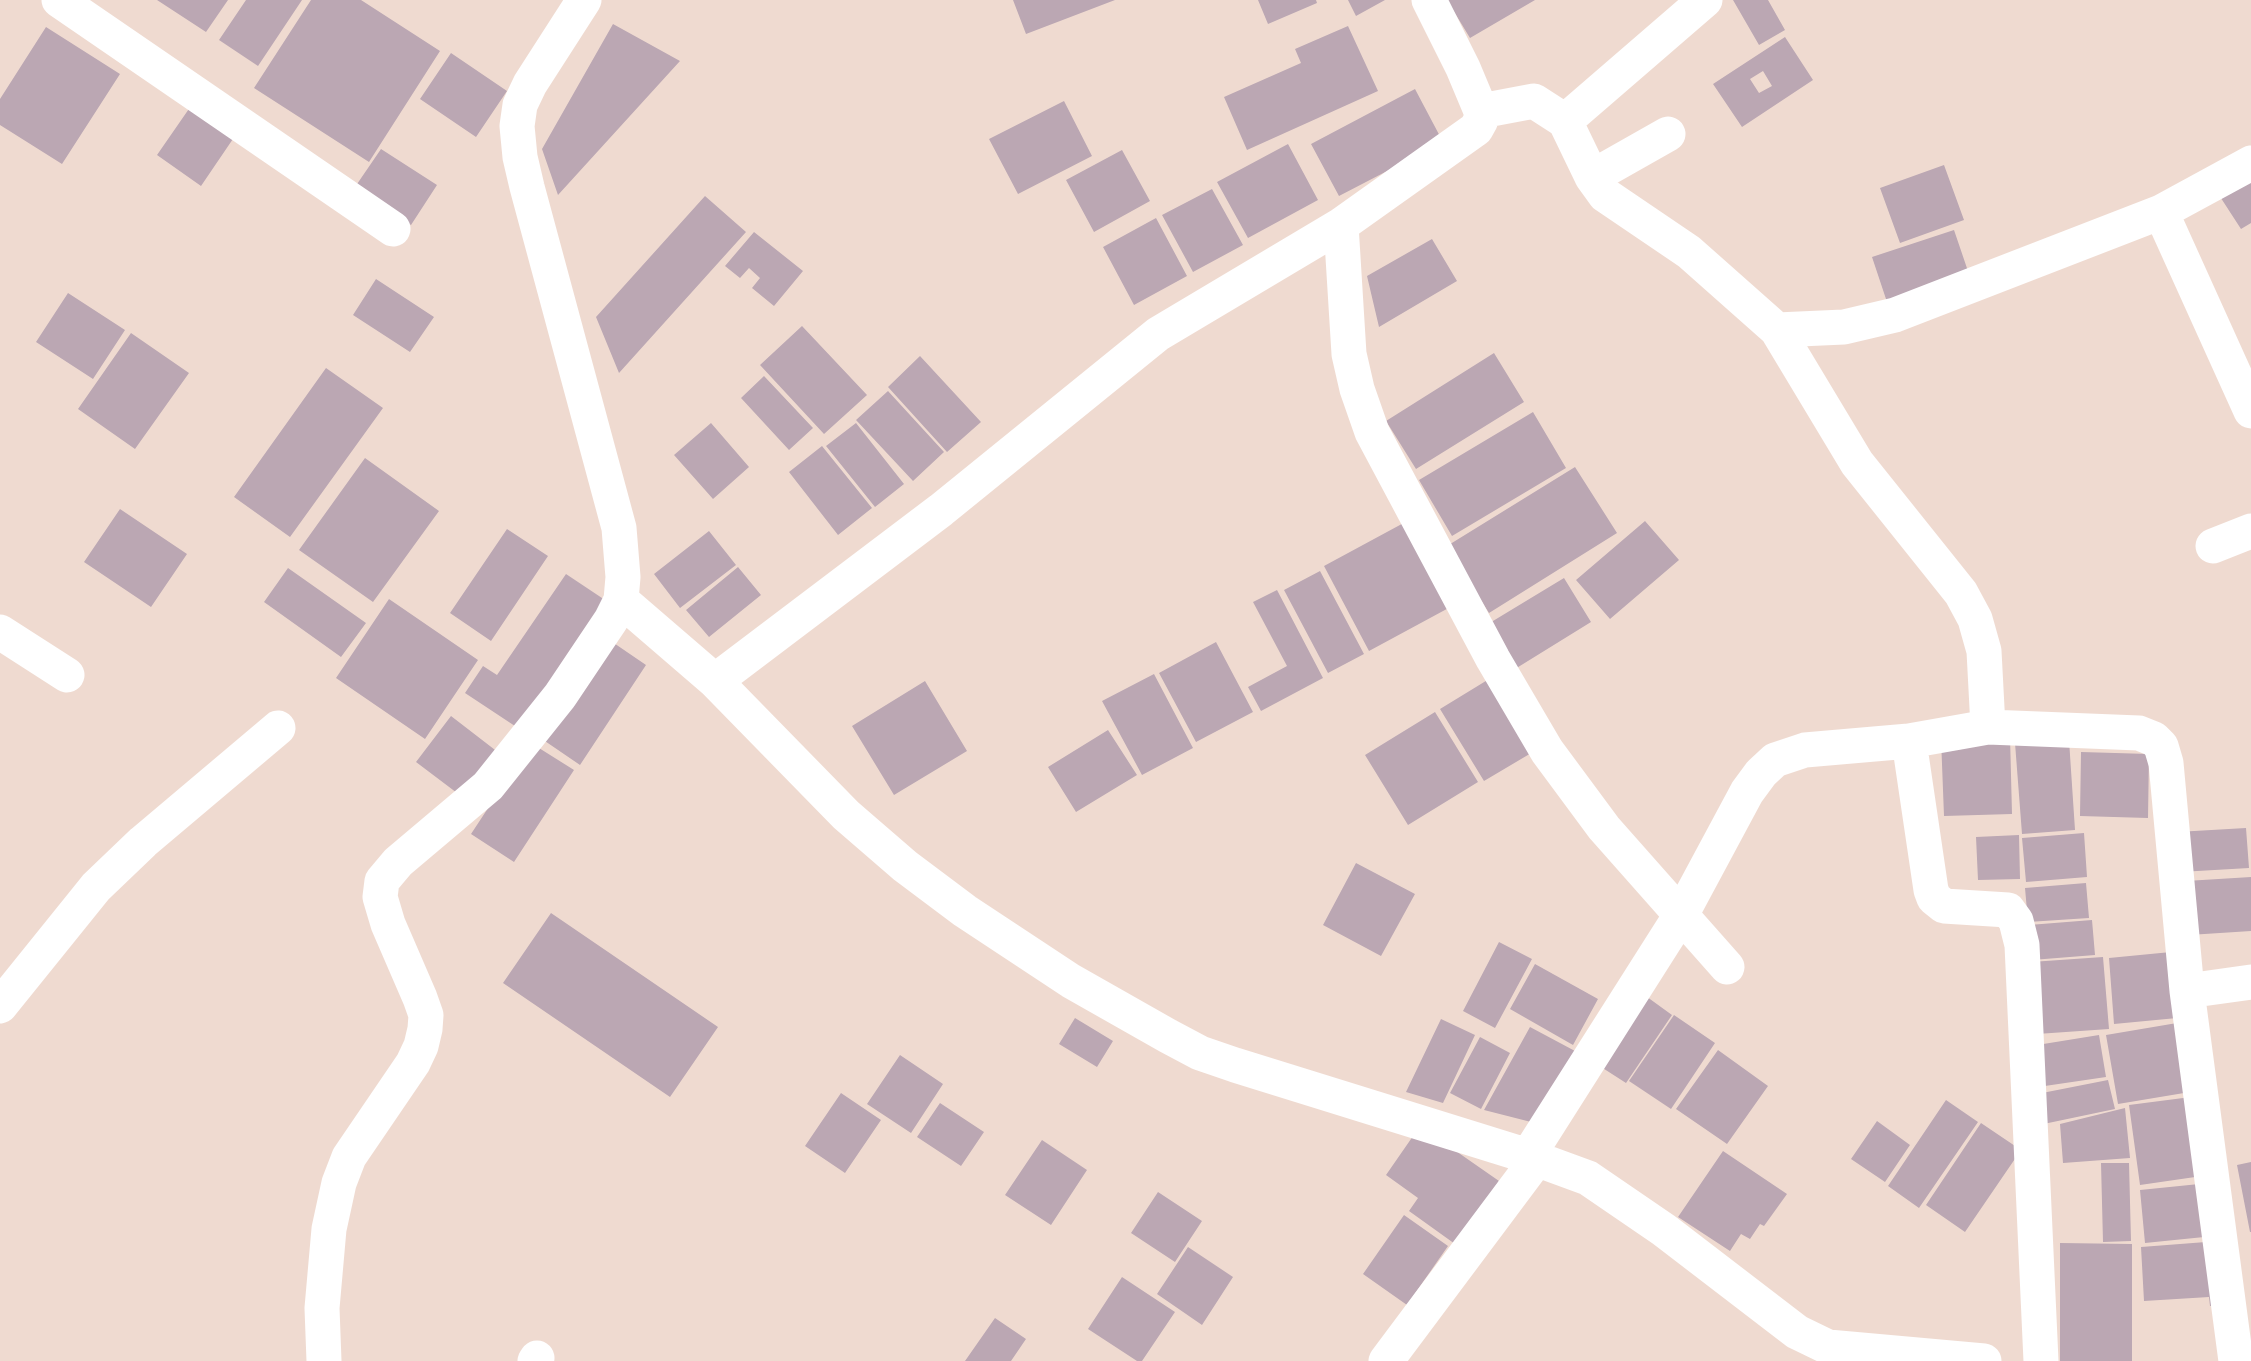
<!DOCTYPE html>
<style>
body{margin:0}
canvas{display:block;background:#efdad0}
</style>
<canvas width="2251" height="1361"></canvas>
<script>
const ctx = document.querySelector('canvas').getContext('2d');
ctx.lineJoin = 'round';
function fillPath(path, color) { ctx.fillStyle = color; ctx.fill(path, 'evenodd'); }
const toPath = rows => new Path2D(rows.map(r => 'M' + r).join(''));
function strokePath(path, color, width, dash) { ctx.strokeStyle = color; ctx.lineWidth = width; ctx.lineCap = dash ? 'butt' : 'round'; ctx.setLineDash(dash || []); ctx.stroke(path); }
fillPath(toPath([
 [157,0,228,0,206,32],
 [246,0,302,0,258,66,219,40],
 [311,0,361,0,440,51,369,162,254,88],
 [1013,0,1115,0,1026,34],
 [1258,0,1316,0,1317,3,1268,24],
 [1348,0,1385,0,1356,16],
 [1447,0,1535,0,1470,38],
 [1733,0,1768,0,1785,30,1759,45],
 [613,24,680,61,558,195,542,149],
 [1348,26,1378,91,1247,150,1224,97,1301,63,1295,49],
 [46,27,120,74,62,164,0,125,0,99],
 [1785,37,1813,80,1742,127,1713,84],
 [1763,71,1772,86,1759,93,1750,79],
 [451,53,507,91,476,137,420,99],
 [1415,89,1443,142,1339,196,1311,144],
 [1064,101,1092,156,1018,194,989,139],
 [193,103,237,133,201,186,157,155],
 [1288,144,1318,200,1248,238,1217,182],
 [381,149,437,185,411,225,355,187],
 [1122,150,1150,201,1094,232,1066,180],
 [1944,165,1964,220,1900,243,1880,188],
 [2251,170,2251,223,2241,229,2217,192],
 [1212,189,1243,245,1193,272,1162,215],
 [705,196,746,232,619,373,596,317],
 [1156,218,1187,276,1134,305,1103,247],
 [1954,230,1971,280,1889,308,1872,257],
 [754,232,803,271,774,306,752,288,760,278,749,268,740,278,725,266],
 [1432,239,1457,281,1379,327,1367,276],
 [376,279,434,317,410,352,353,315],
 [68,293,125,330,93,379,36,342],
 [802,326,867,395,824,434,760,365],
 [131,333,189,373,135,449,78,409],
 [1494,353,1524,402,1416,469,1386,421],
 [920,356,981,422,947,452,888,387],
 [326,368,383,408,290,537,234,497],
 [764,376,813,428,789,450,741,398],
 [888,391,944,452,913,481,856,420],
 [1533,412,1566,468,1452,536,1419,480],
 [711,423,749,467,713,499,674,455],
 [856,423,904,484,875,507,826,446],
 [822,446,872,508,838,535,789,472],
 [365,458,439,511,373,602,299,550],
 [1575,467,1617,533,1489,613,1447,546],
 [120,509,187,554,151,607,84,562],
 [1411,519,1456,604,1369,651,1324,566],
 [1645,521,1679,560,1610,619,1576,580],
 [507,529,548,556,491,641,450,613],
 [709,531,736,565,680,608,654,574],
 [738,567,761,595,709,637,686,610],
 [288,568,366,623,341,657,264,602],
 [1320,571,1364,654,1328,673,1284,590],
 [566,574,614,606,527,734,465,693,483,666,497,675],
 [1564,578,1591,622,1515,669,1488,624],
 [1277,590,1323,678,1261,711,1248,687,1287,666,1253,602],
 [389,599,478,660,425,739,336,678],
 [605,637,646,665,580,765,539,737],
 [1216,642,1253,712,1196,742,1159,673],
 [1154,674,1193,748,1142,775,1102,701],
 [1494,676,1538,749,1484,781,1440,709],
 [925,681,967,751,894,795,852,726],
 [1435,712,1478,782,1408,825,1365,755],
 [451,716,499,753,465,799,416,762],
 [1108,730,1137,775,1076,812,1048,767],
 [2010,736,2012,814,1944,816,1941,738],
 [2069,740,2075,830,2022,834,2015,743],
 [531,743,574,770,514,862,471,834],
 [2081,752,2149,754,2148,818,2080,816],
 [2246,828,2249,868,2180,872,2177,832],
 [2084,833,2087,877,2026,882,2022,838],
 [2019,835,2020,879,1978,880,1976,837],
 [1356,863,1415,894,1381,956,1323,925],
 [2251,877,2251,931,2189,935,2186,881],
 [2086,883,2089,918,2028,922,2025,888],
 [551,913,718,1027,670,1097,503,983],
 [2092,920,2095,955,2032,960,2029,925],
 [1499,942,1532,959,1495,1028,1463,1011],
 [2171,952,2177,1018,2114,1024,2109,958],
 [2103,957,2109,1029,2037,1034,2031,962],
 [1535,964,1598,999,1573,1045,1510,1009],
 [1643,994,1672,1015,1626,1083,1598,1065],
 [1674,1015,1715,1043,1671,1109,1629,1081],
 [1075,1018,1113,1041,1097,1067,1059,1044],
 [1441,1019,1475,1035,1443,1103,1406,1092],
 [2177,1023,2190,1092,2118,1104,2106,1035],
 [1530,1027,1575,1051,1535,1123,1484,1110],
 [2099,1035,2106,1077,2038,1087,2031,1046],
 [1480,1037,1510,1053,1481,1109,1450,1093],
 [1718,1050,1768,1086,1727,1144,1676,1109],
 [900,1055,943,1084,911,1133,867,1104],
 [2108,1080,2115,1109,2034,1126,2037,1094],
 [841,1093,881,1120,845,1173,805,1146],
 [2191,1097,2202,1176,2140,1185,2129,1105],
 [1946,1100,1978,1122,1919,1208,1888,1186],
 [940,1103,984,1132,961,1166,917,1137],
 [2125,1108,2130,1158,2063,1163,2060,1124],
 [1877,1121,1910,1145,1885,1182,1851,1159],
 [1981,1123,2021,1150,1965,1232,1926,1205],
 [1420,1126,1499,1181,1455,1244,1409,1211,1418,1198,1386,1175],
 [1042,1140,1087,1170,1051,1225,1005,1195],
 [1723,1151,1787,1194,1764,1226,1760,1224,1750,1239,1741,1234,1730,1251,1678,1217],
 [2251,1162,2251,1232,2250,1232,2237,1165],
 [2101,1163,2129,1163,2131,1241,2103,1242],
 [2209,1183,2214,1236,2145,1243,2140,1190],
 [1158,1192,1202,1221,1175,1262,1131,1233],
 [1404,1215,1448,1246,1407,1305,1363,1274],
 [2219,1241,2224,1305,2210,1306,2209,1297,2144,1301,2141,1247],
 [2060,1243,2132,1244,2132,1361,2060,1361],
 [1188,1247,1233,1277,1202,1325,1157,1294],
 [1122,1277,1175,1312,1142,1361,1137,1361,1088,1329],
 [995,1318,1026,1339,1011,1361,965,1361]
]), '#bba7b3');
strokePath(toPath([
 [59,0,393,229],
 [1481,111,1534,101,1565,121,1592,177,1605,195,1689,252,1777,330,1857,463,1961,593,1975,619,1984,651,1988,727],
 [1565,121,1705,0],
 [1592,177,1668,134],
 [2161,212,2251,411],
 [1341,225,1349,354,1357,389,1372,432,1493,659,1547,751,1604,828,1727,967],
 [1777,330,1844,327,1895,315,2161,212,2251,163],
 [2213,546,2251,531],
 [621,600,715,681,846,815,905,866,965,911,1071,981,1168,1036,1200,1053,1235,1065,1528,1156,1588,1178,1664,1230,1797,1332,1828,1347,1984,1361],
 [0,632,67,675],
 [715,681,941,510,1158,334,1341,225,1476,129,1481,120,1481,111,1463,68,1429,0],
 [1909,741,1931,890,1934,898,1944,906,2008,910,2016,921,2022,945,2041,1361],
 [2187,991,2251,982],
 [0,1006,96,887,143,842,278,728],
 [1528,1156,1681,915,1747,792,1761,773,1775,760,1805,750,1909,741,1988,727,2139,733,2154,739,2161,746,2166,763,2187,991,2236,1361],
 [324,1361,322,1308,329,1229,339,1183,349,1157,413,1063,421,1046,425,1029,426,1015,420,998,388,924,380,897,382,881,398,862,488,786,560,696,611,620,621,600,623,577,619,528,527,187,520,157,517,126,520,105,530,84,584,0],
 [535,1361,537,1358],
 [1386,1361,1537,1159]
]), '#fff', 35);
</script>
